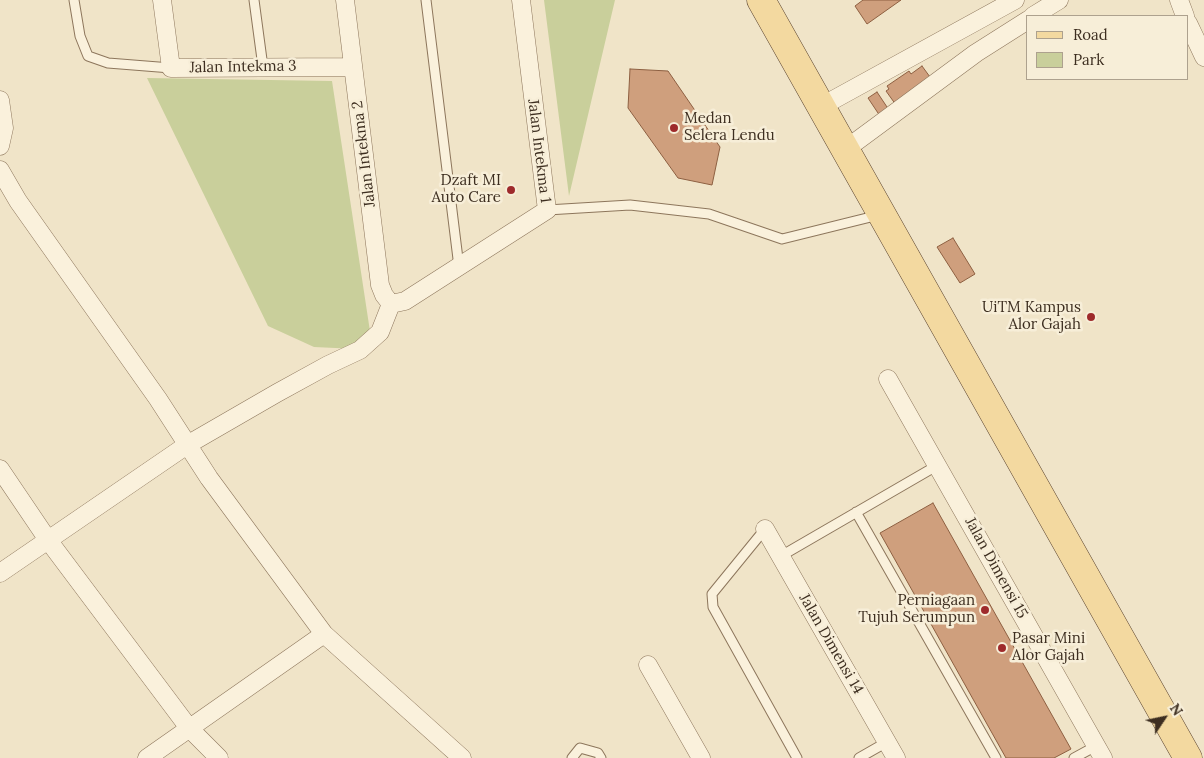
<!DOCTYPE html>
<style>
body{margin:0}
#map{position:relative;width:1204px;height:758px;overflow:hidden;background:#f0e4c8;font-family:Lora,serif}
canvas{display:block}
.legend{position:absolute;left:1026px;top:15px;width:162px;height:65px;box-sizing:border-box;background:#f7eed8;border:1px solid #ada18e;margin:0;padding:6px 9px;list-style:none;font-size:15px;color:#3d2e20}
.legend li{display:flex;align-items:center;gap:10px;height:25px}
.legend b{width:25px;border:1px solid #ada18e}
.north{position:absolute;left:1139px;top:693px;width:50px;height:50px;-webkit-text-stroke:4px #f7eed8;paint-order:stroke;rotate:56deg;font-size:14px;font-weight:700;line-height:20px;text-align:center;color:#3d2e20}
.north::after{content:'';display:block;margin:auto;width:18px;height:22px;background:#3d2e20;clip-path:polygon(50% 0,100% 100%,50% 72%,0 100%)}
</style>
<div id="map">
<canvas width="1204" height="758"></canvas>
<ul class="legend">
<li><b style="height:6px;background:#f3d9a0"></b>Road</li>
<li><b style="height:14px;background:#c9cf9b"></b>Park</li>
</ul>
<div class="north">N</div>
</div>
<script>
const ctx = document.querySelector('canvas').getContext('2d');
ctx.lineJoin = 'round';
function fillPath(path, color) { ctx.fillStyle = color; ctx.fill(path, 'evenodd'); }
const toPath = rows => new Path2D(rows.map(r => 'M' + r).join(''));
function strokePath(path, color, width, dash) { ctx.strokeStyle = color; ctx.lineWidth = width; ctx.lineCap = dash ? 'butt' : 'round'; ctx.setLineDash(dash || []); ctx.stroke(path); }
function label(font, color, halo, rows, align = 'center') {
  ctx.font = font + ' Lora,serif'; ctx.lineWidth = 5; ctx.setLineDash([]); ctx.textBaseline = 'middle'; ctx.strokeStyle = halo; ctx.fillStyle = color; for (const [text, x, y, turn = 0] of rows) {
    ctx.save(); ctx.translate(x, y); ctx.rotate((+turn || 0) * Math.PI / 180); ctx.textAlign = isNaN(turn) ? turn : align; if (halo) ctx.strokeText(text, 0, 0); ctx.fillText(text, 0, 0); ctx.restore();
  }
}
fillPath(toPath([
 [544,0,615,0,569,196],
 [147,78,332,81,371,338,357,349,314,347,268,326]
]), '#c9cf9b');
const building = toPath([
 [863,0,901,0,867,24,855,6,863,0],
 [922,66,930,77,896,105,886,91,889,89,887,86,909,71,911,74,922,66],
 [630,69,668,71,720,147,712,185,678,178,628,108,630,69],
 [877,92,889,110,880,116,868,98,877,92],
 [953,238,975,274,960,283,937,247,953,238],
 [933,503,1071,749,1054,758,1006,758,880,533,933,503]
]);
fillPath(building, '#cf9f7d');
strokePath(building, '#8d5f41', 1);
const service = toPath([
 [74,0,80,36,88,56,108,63,171,68],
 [254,0,263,67],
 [426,0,459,267],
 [547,210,630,205,709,214,782,239,879,215],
 [856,512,996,758],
 [765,529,712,594,713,607,797,758],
 [781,556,938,465],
 [572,758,580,748,598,753,601,758],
 [859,758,887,742],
 [1074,758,1096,746]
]);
const minor = toPath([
 [162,0,171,68,353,67],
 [345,0,380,285,384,295,391,304],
 [1179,0,1185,16],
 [1033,16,1059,0],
 [1188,23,1204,57],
 [0,100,4,128,0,146],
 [822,106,1015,0],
 [846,149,976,53,1028,20],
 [0,170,18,201,158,399,209,478,324,634,462,758],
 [391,304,405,301,547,210,521,0],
 [888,379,1103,758],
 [0,469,48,540,189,728,219,758],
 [765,529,896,758],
 [0,573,187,445,277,393,328,365,360,350,380,332,391,304],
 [648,665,701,758],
 [147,758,324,634]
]);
const primary = toPath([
 [761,0,1188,758]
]);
strokePath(service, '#8d765c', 11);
strokePath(minor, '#8d765c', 19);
strokePath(primary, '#5b4430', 29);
strokePath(service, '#faf1dc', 9);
strokePath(minor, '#faf1dc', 18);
strokePath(primary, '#f3d9a0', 28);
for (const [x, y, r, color] of [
 [674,128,5,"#9e2a2b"],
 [511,190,5,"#9e2a2b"],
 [1091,317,5,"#9e2a2b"],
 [985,610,5,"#9e2a2b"],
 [1002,648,5,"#9e2a2b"]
]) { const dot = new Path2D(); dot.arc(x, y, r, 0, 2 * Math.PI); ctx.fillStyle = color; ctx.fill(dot); strokePath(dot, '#f7eed8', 2); }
label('15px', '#3d2e20', '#f7eed8', [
 ["Jalan Intekma 3",243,67,-1],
 ["Jalan Intekma 1",539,151,83],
 ["Jalan Intekma 2",364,154,-97],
 ["Jalan Dimensi 15",996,568,61],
 ["Jalan Dimensi 14",831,644,60]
]);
label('15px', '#3d2e20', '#f7eed8', [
 ["Medan",684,119,"left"],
 ["Selera Lendu",684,136,"left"],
 ["Dzaft MI",501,181],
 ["Auto Care",501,198],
 ["UiTM Kampus",1081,308],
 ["Alor Gajah",1081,325],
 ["Perniagaan",975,601],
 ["Tujuh Serumpun",975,618],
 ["Pasar Mini",1012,639,"left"],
 ["Alor Gajah",1012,656,"left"]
], 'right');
</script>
